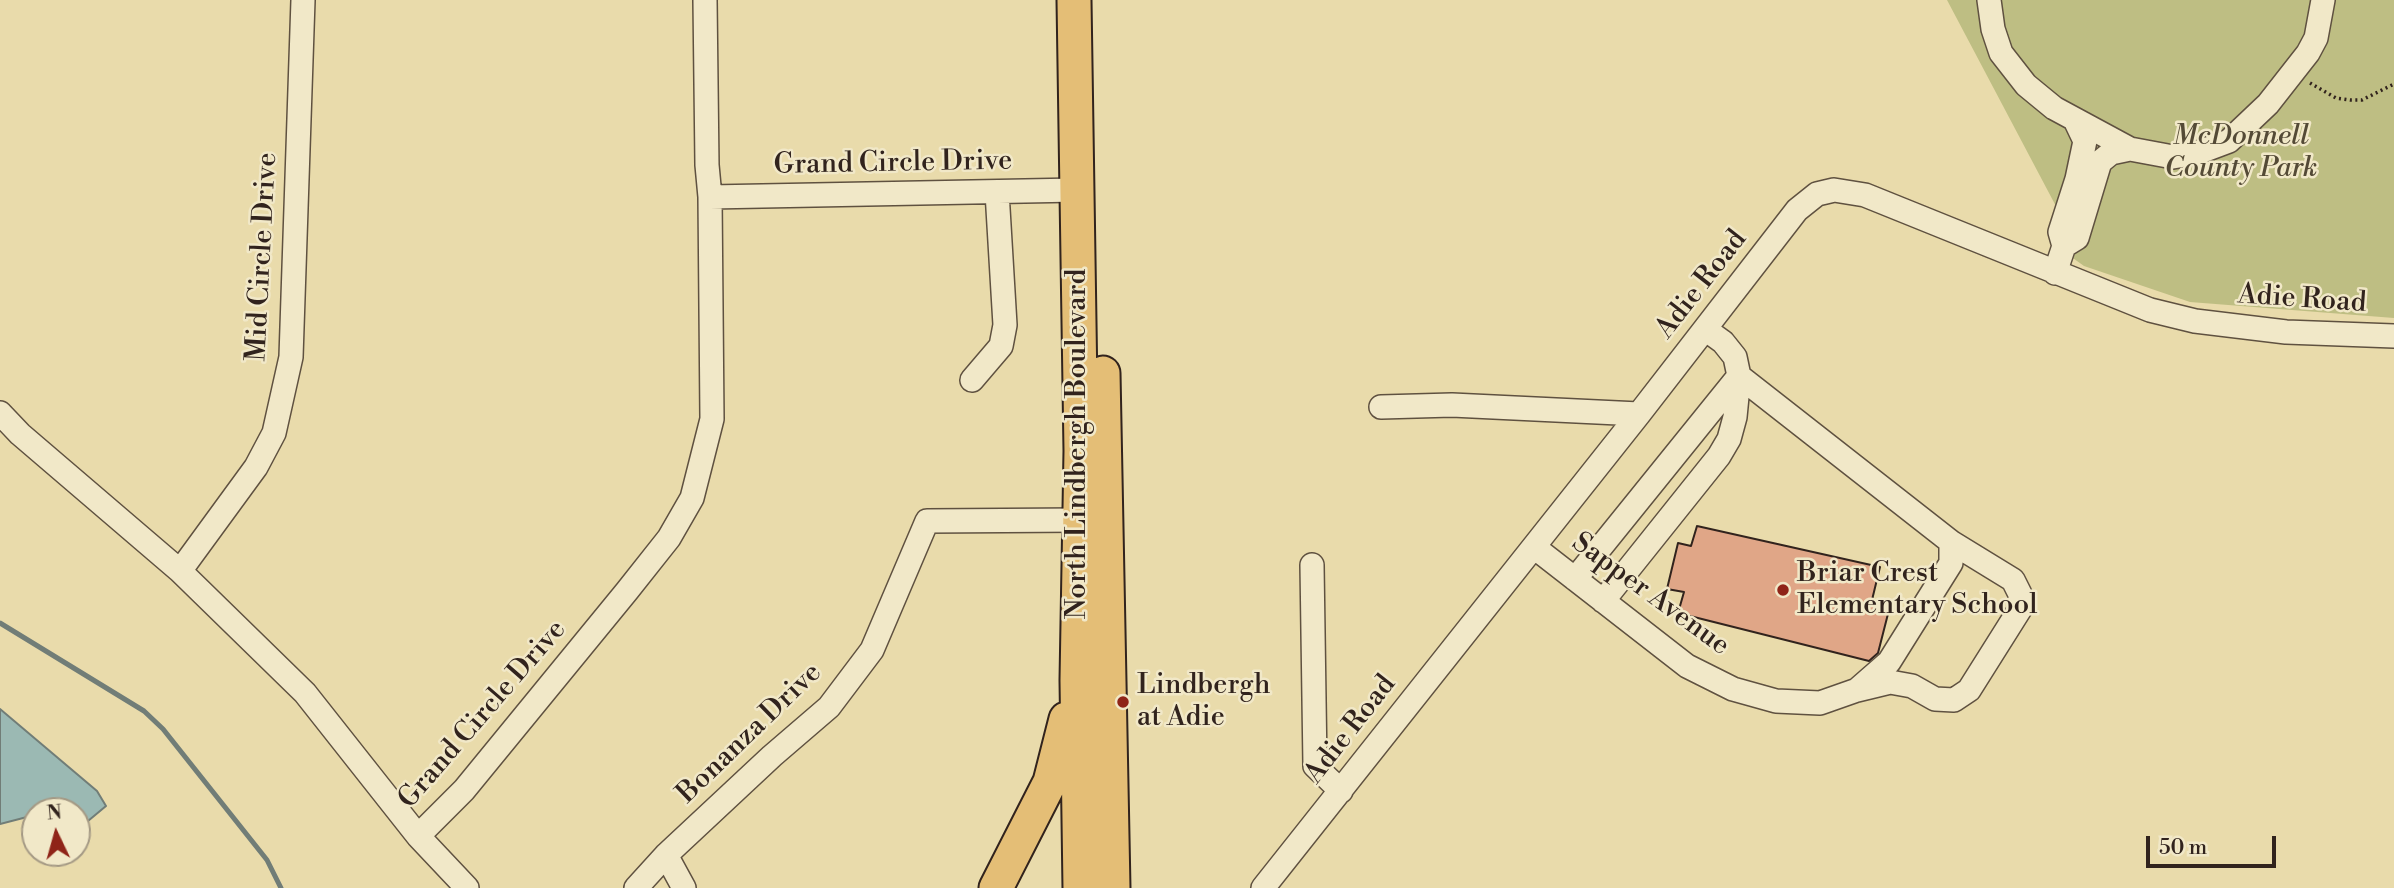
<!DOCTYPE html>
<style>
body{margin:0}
#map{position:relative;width:2394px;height:888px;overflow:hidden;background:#e9dbab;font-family:"Libre Bodoni",serif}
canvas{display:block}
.north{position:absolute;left:21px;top:797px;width:70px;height:70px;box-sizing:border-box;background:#f1e8c8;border:2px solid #a49984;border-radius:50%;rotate:355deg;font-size:19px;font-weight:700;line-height:28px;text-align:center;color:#31231d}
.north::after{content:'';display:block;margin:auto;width:24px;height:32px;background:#8f2418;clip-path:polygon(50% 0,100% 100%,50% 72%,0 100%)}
.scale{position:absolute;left:2146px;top:836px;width:130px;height:32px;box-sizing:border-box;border:4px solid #31231d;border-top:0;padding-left:9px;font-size:21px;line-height:24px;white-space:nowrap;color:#31231d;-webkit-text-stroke:5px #f1e8c8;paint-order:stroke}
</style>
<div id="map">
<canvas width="2394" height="888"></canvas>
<div class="north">N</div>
<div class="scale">50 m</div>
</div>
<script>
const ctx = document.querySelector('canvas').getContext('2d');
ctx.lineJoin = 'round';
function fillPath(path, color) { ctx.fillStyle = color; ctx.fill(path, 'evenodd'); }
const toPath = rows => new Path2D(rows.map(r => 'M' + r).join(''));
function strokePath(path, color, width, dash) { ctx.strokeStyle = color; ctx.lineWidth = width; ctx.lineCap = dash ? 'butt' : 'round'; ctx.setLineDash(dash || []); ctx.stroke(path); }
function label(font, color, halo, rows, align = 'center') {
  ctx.font = font + ' "Libre Bodoni",serif'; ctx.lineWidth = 5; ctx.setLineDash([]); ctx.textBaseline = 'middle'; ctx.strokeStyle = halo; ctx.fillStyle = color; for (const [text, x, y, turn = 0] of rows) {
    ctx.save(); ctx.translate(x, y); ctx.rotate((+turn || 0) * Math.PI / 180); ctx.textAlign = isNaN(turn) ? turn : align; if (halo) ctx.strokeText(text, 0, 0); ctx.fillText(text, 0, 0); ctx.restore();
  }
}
fillPath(toPath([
 [1947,0,2394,0,2394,318,2190,302,2084,266,2049,241,2058,210]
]), '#bebe83');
const water = toPath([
 [0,709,97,791,106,806,88,821,77,820,77,811,35,811,35,817,27,817,0,824,0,709]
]);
fillPath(water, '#9bb9b3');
strokePath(water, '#717d77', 2);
strokePath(toPath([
 [0,623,144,711,163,729,267,860,281,888]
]), '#717d77', 5);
const building = toPath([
 [1697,526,1880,567,1872,600,1890,606,1878,653,1869,661,1678,613,1684,592,1667,589,1678,543,1691,546,1697,526]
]);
fillPath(building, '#e0a687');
strokePath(building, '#31231d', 2);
const minor = toPath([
 [1989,0,1993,29,2001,53,2026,85,2054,108,2130,149,2173,157,2197,153,2229,141,2268,104,2308,53,2316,38,2323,0],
 [710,197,1077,190],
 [2064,246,2077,238,2100,162,2111,153,2130,149],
 [2055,273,2064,246,2060,232,2077,179,2085,141,2075,120],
 [1739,376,1951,542,2013,580,2020,594,2020,609,1969,690,1954,700,1935,699,1912,686,1890,682,1857,690],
 [972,380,1001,346,1005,325,997,192],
 [1381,407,1452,405,1639,414],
 [0,413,20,434,180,571,305,693,418,836,467,888],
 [1534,547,1687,666,1733,689,1776,701,1820,703,1857,690,1889,662,1951,563,1951,542],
 [1312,565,1315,766,1341,791],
 [180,571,256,467,274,433,291,357,303,0],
 [1575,579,1739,376,1735,357,1723,342,1705,329],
 [1603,601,1719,456,1729,439,1735,417,1739,376],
 [418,836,464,790,627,591,669,538,692,498,712,419,710,197,707,165,705,0],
 [666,855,684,888],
 [636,888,666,855,772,756,829,707,872,650,927,521,1081,520],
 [1263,888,1639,414,1797,210,1817,194,1834,190,1865,195,2150,310,2195,321,2286,332,2394,336]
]);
const highway = toPath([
 [1074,0,1081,451,1077,680,1080,888],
 [1103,373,1113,888],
 [996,888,1050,782,1066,719]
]);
strokePath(minor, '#5f5140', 26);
strokePath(highway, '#31231d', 37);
strokePath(toPath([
 [2310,83,2336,98,2350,100,2362,100,2394,84]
]), '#31231d', 3.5, [2, 3.5]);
strokePath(minor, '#f1e8c8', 23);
strokePath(highway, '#e4be76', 33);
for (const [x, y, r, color] of [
 [1783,590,7,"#8f2418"],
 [1123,702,7,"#8f2418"]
]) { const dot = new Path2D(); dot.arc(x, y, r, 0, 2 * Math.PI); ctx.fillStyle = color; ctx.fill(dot); strokePath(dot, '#f1e8c8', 2.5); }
label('italic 28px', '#544a36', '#f1e8c8', [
 ["McDonnell",2241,137],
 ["County Park",2241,169]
]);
label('28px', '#31231d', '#f1e8c8', [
 ["Grand Circle Drive",893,164,-1],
 ["Mid Circle Drive",263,257,-87],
 ["Adie Road",1702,285,-52],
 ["Adie Road",2302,300,4],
 ["North Lindbergh Boulevard",1078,444,-90],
 ["Sapper Avenue",1650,595,36],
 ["Grand Circle Drive",483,715,-49],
 ["Adie Road",1351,730,-52],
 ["Bonanza Drive",750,734,-44]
]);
label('28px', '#31231d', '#f1e8c8', [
 ["Briar Crest",1797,574],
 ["Elementary School",1797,606],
 ["Lindbergh",1137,686],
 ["at Adie",1137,718]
], 'left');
</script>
